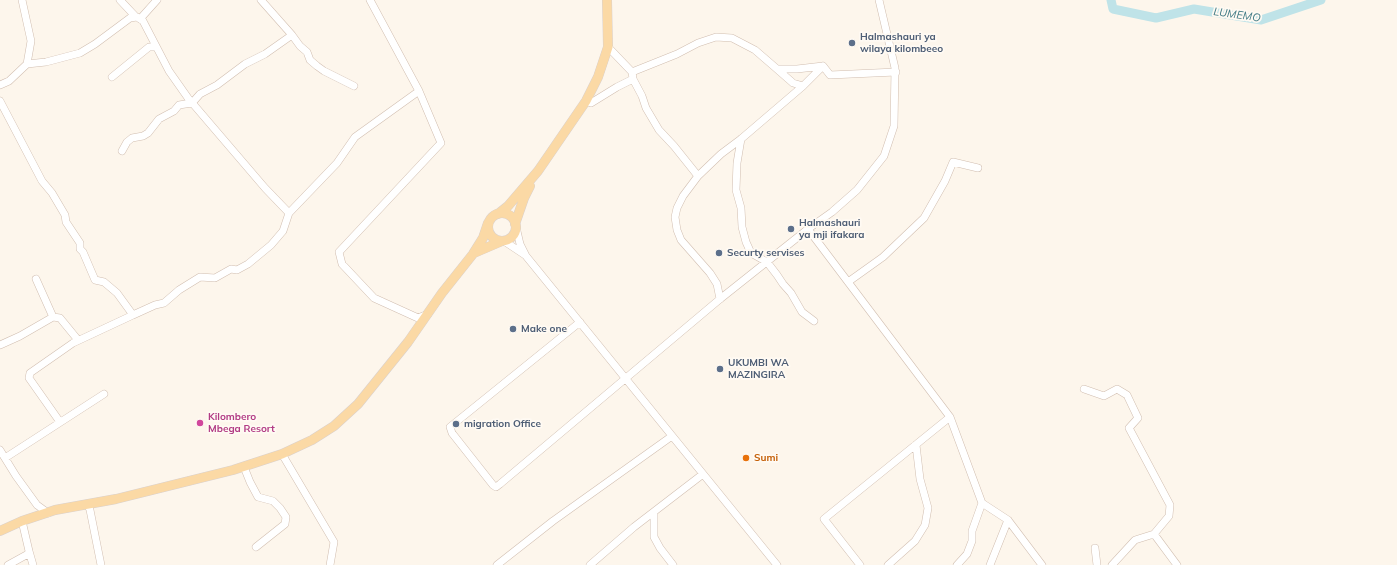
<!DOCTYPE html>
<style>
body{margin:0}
canvas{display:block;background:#fdf6ec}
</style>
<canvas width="1397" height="565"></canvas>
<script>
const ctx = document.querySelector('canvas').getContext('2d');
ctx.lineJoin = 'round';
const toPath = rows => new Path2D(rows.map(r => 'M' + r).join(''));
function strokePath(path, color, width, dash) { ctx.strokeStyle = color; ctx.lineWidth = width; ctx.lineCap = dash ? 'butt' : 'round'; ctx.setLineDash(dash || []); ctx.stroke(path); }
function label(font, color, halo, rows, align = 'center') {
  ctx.font = font + ' Mulish,sans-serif'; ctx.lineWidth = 3.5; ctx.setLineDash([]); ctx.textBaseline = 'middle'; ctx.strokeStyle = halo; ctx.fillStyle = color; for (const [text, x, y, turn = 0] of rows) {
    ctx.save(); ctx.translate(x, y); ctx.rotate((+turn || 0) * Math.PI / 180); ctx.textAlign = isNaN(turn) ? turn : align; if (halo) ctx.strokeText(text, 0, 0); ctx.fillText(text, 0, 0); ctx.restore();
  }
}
strokePath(toPath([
 [1111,0,1113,9,1156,18,1194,9,1261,20,1321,0]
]), '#bfe3e8', 9);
const minor = toPath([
 [120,0,136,17],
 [370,0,419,91,441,143,339,252,342,264,374,298,418,318,428,314],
 [140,19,157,0],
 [292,35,300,46,307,52,310,60,317,66,324,71,354,86],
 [608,47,632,72,633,79,642,96,646,108,659,130,674,146,698,176],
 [27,64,46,62,80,53,95,44,130,18,137,17,143,21,169,71,188,98,265,188,289,213,337,163,355,137,419,91],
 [777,69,793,83,803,86],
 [632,72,677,54,698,43,716,37,732,38,755,50,777,69,797,69,823,66,830,75,896,72],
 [112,77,149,47,156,47],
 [0,85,9,81,27,64,31,41,22,0],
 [0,101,42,181,52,193,65,215,66,222,80,243,80,249,83,252,95,280,104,282,117,293,133,315,155,305,164,303,179,290,200,277,215,278,231,269,237,270,248,264,271,245,283,231,289,213],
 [586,101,591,103,617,87,633,79],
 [741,139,737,163,736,190,741,208,742,227,746,242,751,253,767,262,777,275,783,284,791,293,802,312,814,321],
 [122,151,127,142,132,138,143,136,148,133,159,119,174,111,179,105,192,103,200,94,217,85,245,64,265,54,292,35,261,0],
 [516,227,520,244,526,256,777,565],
 [808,229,950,417,982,503,1008,520,1042,565],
 [504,241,525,255],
 [36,279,53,317],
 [848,282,883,257,924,218,945,181,953,162,978,168],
 [720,299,717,284,710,273,681,240,677,230,675,217,677,208,683,196,698,176,721,154,741,139,803,86,823,66],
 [580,322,450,427,452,433,493,485,496,487,500,484,720,299,808,229,832,212,857,190,884,156,894,126,895,68,879,0],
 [0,345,20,336,53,317,60,318,78,340],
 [1084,389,1104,396,1117,389,1127,395,1138,418,1129,428,1170,505,1169,516,1154,534,1135,540,1112,565],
 [60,422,29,378,30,373,73,343,133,315],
 [0,450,16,476,37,505,48,513],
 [282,454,334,542,330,565],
 [5,458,104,394],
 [244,467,250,482,258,497,273,501,280,508,286,517,285,524,256,547],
 [88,505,90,510,101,565],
 [654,512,654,537,660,548,673,565],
 [1154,534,1177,565],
 [1095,548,1097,565],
 [29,551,33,565],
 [8,565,28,554,29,551,22,521],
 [497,565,553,521,672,436],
 [590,565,634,527,703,474],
 [860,565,824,519,950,417],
 [888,565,915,541,925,525,928,508,920,479,916,445],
 [957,565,967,554,972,541,972,531,982,503],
 [990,565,1008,520]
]);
const major = toPath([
 '488 227a14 14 0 1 1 28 0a14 14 0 1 1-28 0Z',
 [498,214,508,206,538,171,586,101,598,77,608,47,607,0],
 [515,224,524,198,530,186],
 [474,253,502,241],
 [0,531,22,521,55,510,116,499,233,470,282,454,312,440,334,426,358,404,408,342,442,293,473,254,483,238,488,223]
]);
strokePath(minor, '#d1beb0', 8);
strokePath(major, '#dad1cd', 10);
strokePath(minor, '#fff', 7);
strokePath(major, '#fbd9a5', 9);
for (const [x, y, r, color] of [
 [852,43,4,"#5c6f8a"],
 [791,229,4,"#5c6f8a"],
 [719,253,4,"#5c6f8a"],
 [513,329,4,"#5c6f8a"],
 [720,369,4,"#5c6f8a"],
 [200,423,4,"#d1479c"],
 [456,424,4,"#5c6f8a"],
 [746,458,4,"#e8710a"]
]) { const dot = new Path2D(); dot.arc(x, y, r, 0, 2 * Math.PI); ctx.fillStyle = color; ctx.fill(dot); strokePath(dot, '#fffaf3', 1.5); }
label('bold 10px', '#4e5e75', '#fffaf3', [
 ["Halmashauri ya",860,37],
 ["wilaya kilombeeo",860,49],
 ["Halmashauri",799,223],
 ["ya mji ifakara",799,235],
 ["Securty servises",727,253],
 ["Make one",521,329],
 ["UKUMBI WA",728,363],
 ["MAZINGIRA",728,375],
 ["migration Office",464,424]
], 'left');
label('bold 10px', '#b23c85', '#fffaf3', [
 ["Kilombero",208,417],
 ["Mbega Resort",208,429]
], 'left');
label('bold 10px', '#c56008', '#fffaf3', [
 ["Sumi",754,458]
], 'left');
label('italic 11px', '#437c86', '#fffaf3', [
 ["LUMEMO",1237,15,8]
]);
</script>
